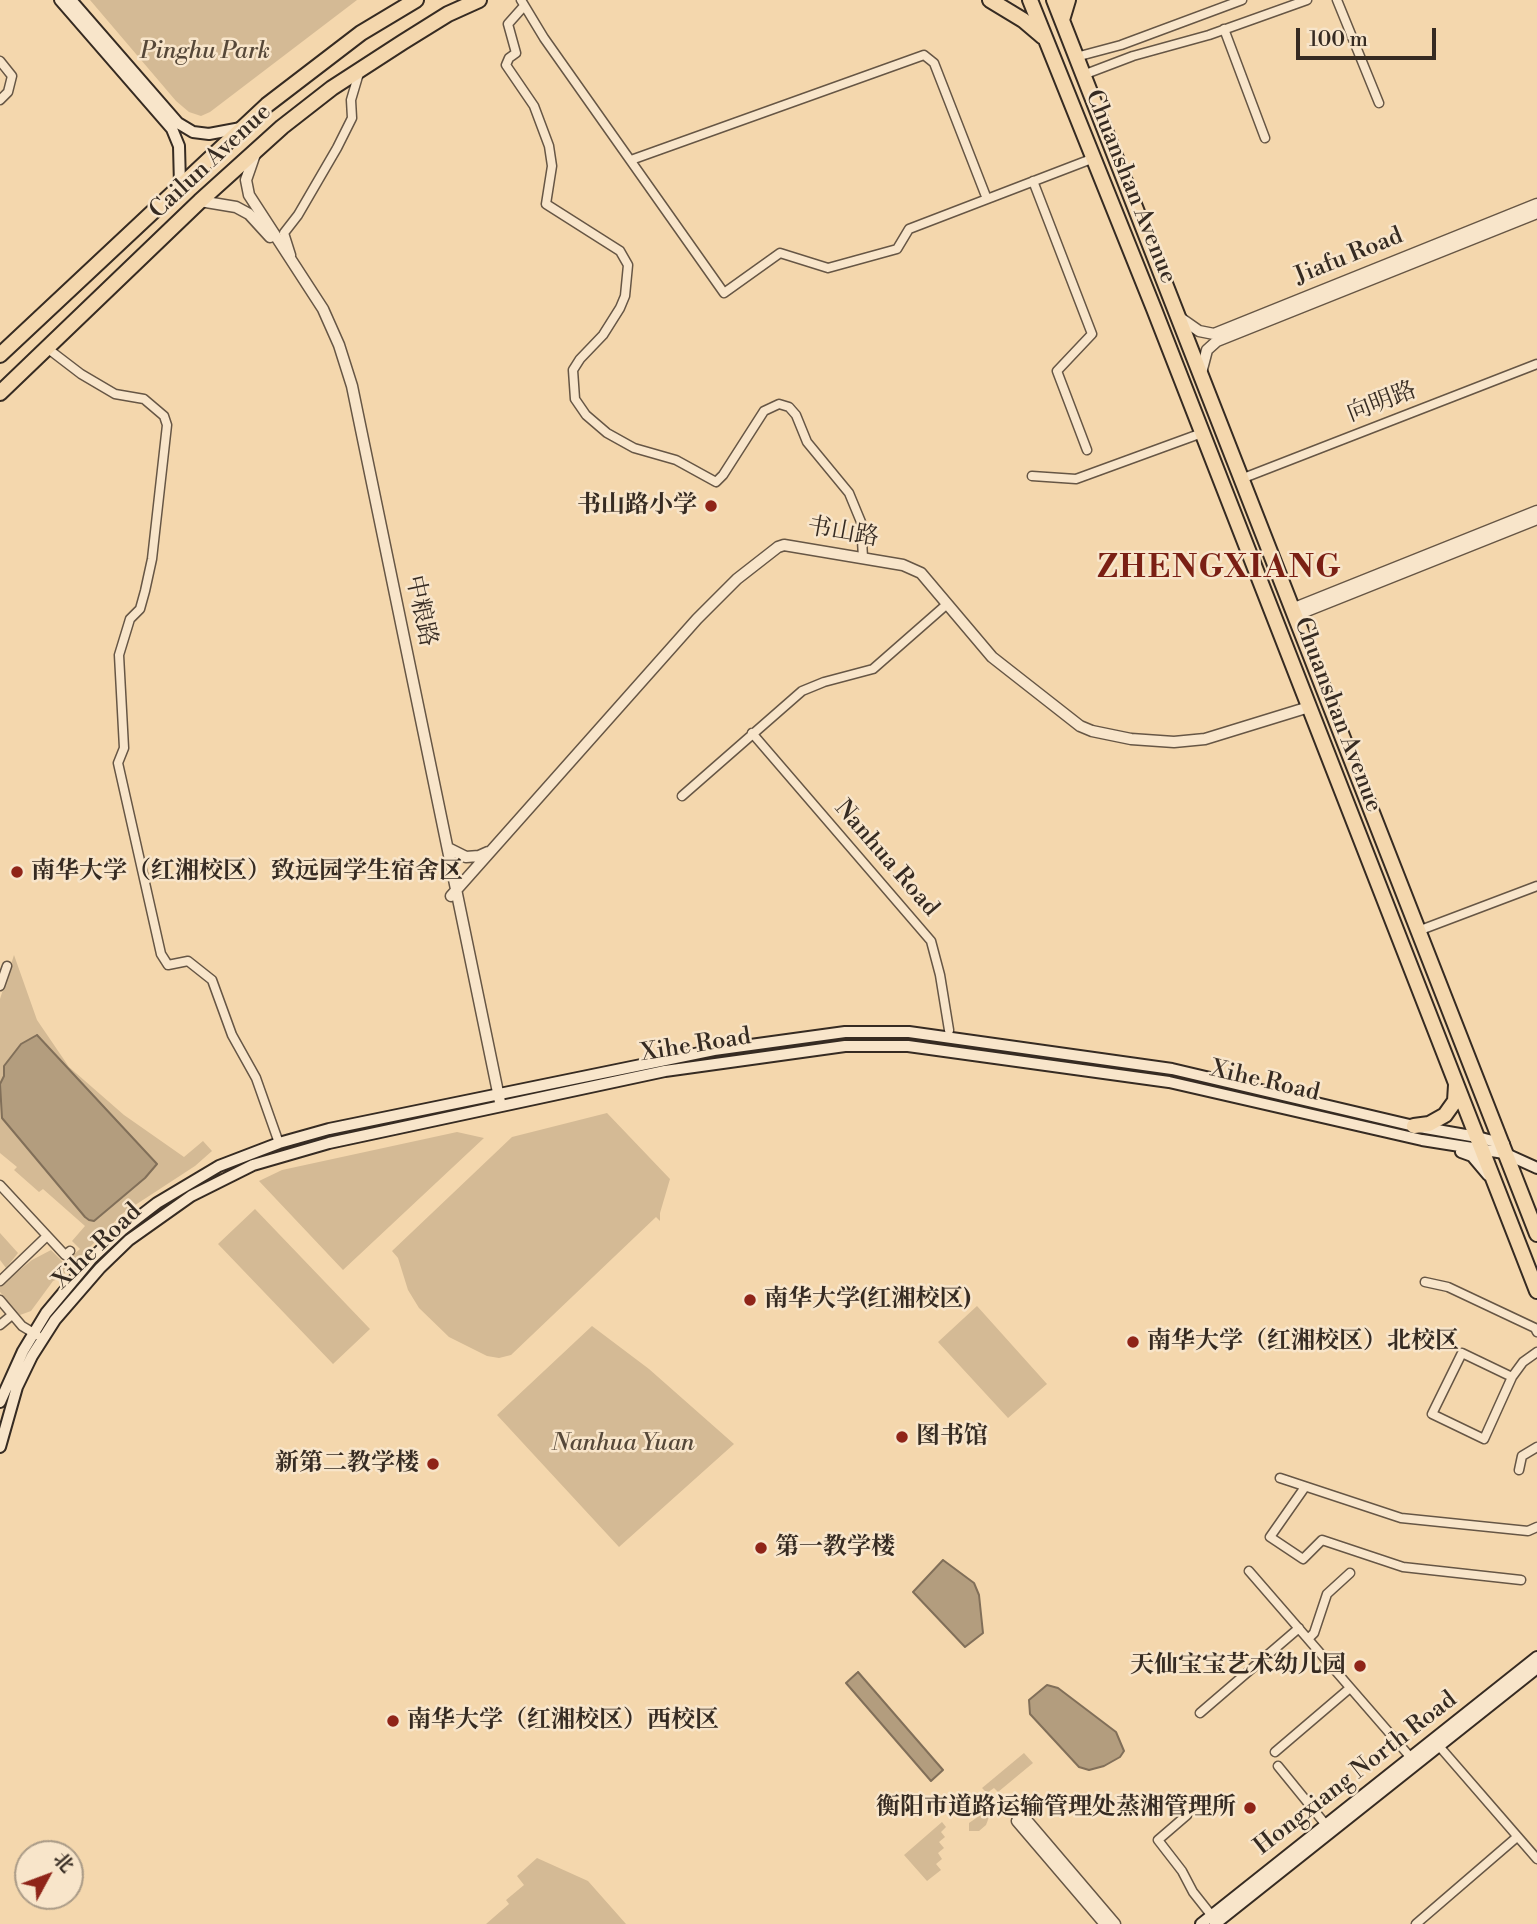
<!DOCTYPE html>
<meta charset="utf-8">
<style>
body{margin:0}
#map{position:relative;width:1537px;height:1924px;overflow:hidden;background:#f4d7ad;font-family:"Libre Bodoni","Noto Serif SC",serif}
canvas{display:block}
.north{position:absolute;left:14px;top:1840px;width:70px;height:70px;box-sizing:border-box;background:#f8e5ca;border:2px solid #aa9b87;border-radius:50%;rotate:49deg;font-size:19px;font-weight:700;line-height:28px;text-align:center;color:#362b22}
.north::after{content:'';display:block;margin:auto;width:24px;height:32px;background:#8f2418;clip-path:polygon(50% 0,100% 100%,50% 72%,0 100%)}
.scale{position:absolute;left:1296px;top:28px;width:140px;height:32px;box-sizing:border-box;border:4px solid #362b22;border-top:0;padding-left:9px;font-size:21px;line-height:24px;white-space:nowrap;color:#362b22;-webkit-text-stroke:5px #f8e5ca;paint-order:stroke}
</style>
<div id="map">
<canvas width="1537" height="1924"></canvas>
<div class="north">北</div>
<div class="scale">100 m</div>
</div>
<script>
const ctx = document.querySelector('canvas').getContext('2d');
ctx.lineJoin = 'round';
function fillPath(path, color) { ctx.fillStyle = color; ctx.fill(path, 'evenodd'); }
const toPath = rows => new Path2D(rows.map(r => 'M' + r).join(''));
function strokePath(path, color, width, dash) { ctx.strokeStyle = color; ctx.lineWidth = width; ctx.lineCap = dash ? 'butt' : 'round'; ctx.setLineDash(dash || []); ctx.stroke(path); }
function label(font, color, halo, rows, align = 'center') {
  ctx.font = font + ' "Libre Bodoni","Noto Serif SC",serif'; ctx.lineWidth = 5; ctx.setLineDash([]); ctx.textBaseline = 'middle'; ctx.strokeStyle = halo; ctx.fillStyle = color; for (const [text, x, y, turn = 0] of rows) {
    ctx.save(); ctx.translate(x, y); ctx.rotate((+turn || 0) * Math.PI / 180); ctx.textAlign = isNaN(turn) ? turn : align; if (halo) ctx.strokeText(text, 0, 0); ctx.fillText(text, 0, 0); ctx.restore();
  }
}
fillPath(toPath([
 [90,0,357,0,210,112,201,116,189,112,176,101],
 [14,955,37,1020,69,1067,124,1115,184,1157,203,1141,212,1151,195,1166,123,1213,60,1278,53,1281,31,1311,20,1315,0,1292,0,1286,32,1260,51,1250,64,1263,80,1249,72,1241,85,1226,43,1189,39,1192,14,1170,17,1167,0,1153,0,999],
 [607,1113,670,1179,660,1213,660,1221,656,1217,511,1355,499,1358,487,1356,449,1337,419,1308,408,1290,398,1258,392,1251,512,1137],
 [457,1132,484,1138,343,1270,259,1181,282,1170],
 [255,1209,370,1329,333,1364,218,1244],
 [0,1233,18,1253,6,1268,0,1260],
 [977,1306,1047,1384,1008,1418,938,1342],
 [592,1326,649,1369,734,1444,619,1547,497,1415],
 [1024,1753,1033,1763,998,1792,994,1788,987,1793,982,1788],
 [982,1814,989,1817,986,1825,979,1831,969,1831,969,1823],
 [942,1822,946,1827,941,1832,945,1837,939,1842,944,1848,938,1853,942,1859,936,1864,941,1870,927,1881,904,1855],
 [537,1858,588,1881,626,1924,486,1924,509,1904,506,1900,524,1885,517,1876]
]), '#d4ba95');
const water = toPath([
 [37,1035,157,1164,145,1178,94,1221,89,1220,85,1217,2,1118,0,1084,4,1076,4,1066,21,1044,37,1035],
 [943,1560,974,1583,979,1595,983,1633,965,1647,913,1592,943,1560],
 [858,1672,943,1770,931,1781,846,1683,858,1672],
 [1047,1685,1058,1688,1116,1732,1124,1751,1120,1757,1104,1766,1089,1770,1079,1767,1030,1714,1029,1700,1047,1685]
]);
fillPath(water, '#b39d7e');
strokePath(water, '#816f59', 2);
const minor = toPath([
 [521,0,544,38,724,293,780,253,828,268,897,249,909,229,1094,158],
 [1337,0,1379,103],
 [524,6,508,24,516,53,509,58,506,65,534,106,549,146,552,166,546,204,620,251,628,265,625,296,620,308,603,335,580,359,573,370,575,399,586,415,607,433,634,448,676,460,716,482,723,475,764,411,779,404,789,407,796,415,807,442,849,493,861,522,863,558],
 [1224,29,1265,138],
 [1076,57,1121,45,1242,0],
 [0,61,12,76,8,92,0,100],
 [1083,75,1133,56,1209,35,1307,0],
 [631,160,924,55,934,63,987,199],
 [1033,181,1092,334,1057,371,1087,450],
 [291,255,284,233,298,215,337,148,352,118,351,100,359,73],
 [47,348,81,374,115,394,144,399,164,416,167,425,152,559,145,591,140,609,130,619,119,655,124,748,118,763,161,954,168,965,188,961,212,980,232,1035,256,1078,279,1143],
 [1032,476,1076,479,1202,433],
 [1241,479,1537,364],
 [752,733,931,941,940,975,949,1030],
 [682,796,802,691,824,682,873,669,946,605],
 [1418,931,1537,886],
 [0,986,7,966],
 [0,1185,65,1255,70,1251],
 [0,1281,47,1236],
 [1425,1282,1448,1287,1535,1328,1537,1332],
 [0,1300,22,1326,37,1335],
 [0,1325,12,1315],
 [1512,1377,1462,1353,1432,1414,1484,1439,1512,1377,1523,1362,1537,1352],
 [1519,1470,1522,1456,1537,1447],
 [1280,1478,1401,1518,1528,1531,1537,1527],
 [1305,1487,1270,1537,1303,1559,1322,1540,1403,1567,1521,1580],
 [1249,1571,1412,1759],
 [1308,1639,1314,1633,1327,1594,1350,1573],
 [1200,1713,1299,1628],
 [1439,1746,1537,1859],
 [1275,1752,1350,1688],
 [1278,1766,1326,1825],
 [1187,1815,1158,1840,1182,1871,1193,1892,1212,1916],
 [1416,1924,1517,1837]
]);
const tertiary = toPath([
 [255,154,246,180,249,195,323,309,339,345,352,386,500,1102],
 [200,201,236,207,249,214,270,237],
 [1179,317,1199,331,1214,334,1537,204],
 [1201,373,1207,350,1217,341,1537,213],
 [1292,609,1537,511],
 [1294,616,1537,519],
 [448,848,466,857,479,856,488,852],
 [451,896,697,619,737,579,778,547,784,545,903,565,921,573,992,657,1080,726,1092,731,1131,739,1174,742,1205,739,1309,707],
 [1023,1816,1115,1924],
 [1017,1821,1105,1924]
]);
const secondary = toPath([
 [60,0,172,129,179,146,180,185],
 [71,0,178,123,193,132,209,134,241,128],
 [1461,1152,1472,1156,1488,1175],
 [0,1402,23,1351,46,1313,92,1258,122,1230,157,1203,219,1166,279,1143,329,1129,714,1050,845,1032,909,1032,1172,1069,1414,1126,1477,1137,1504,1144],
 [0,1447,17,1387,32,1356,55,1320,100,1268,129,1240,191,1196,253,1165,329,1143,665,1071,845,1046,908,1046,1169,1082,1422,1140,1504,1153,1537,1168],
 [1201,1924,1537,1657],
 [1215,1924,1537,1668]
]);
const trunk = toPath([
 [990,0,1023,20,1043,37],
 [1030,0,1154,309,1537,1291],
 [1054,0,1537,1234],
 [1062,20,1068,0],
 [0,355,267,105,361,33,416,0],
 [0,393,200,201,282,127,332,88,403,42,448,14,479,0],
 [1414,1126,1429,1124,1445,1115,1455,1101,1456,1085]
]);
strokePath(minor, '#665645', 11);
strokePath(tertiary, '#665645', 13);
strokePath(secondary, '#362b22', 14);
strokePath(trunk, '#362b22', 18);
strokePath(minor, '#f8e5ca', 8);
strokePath(tertiary, '#f8e5ca', 10);
strokePath(secondary, '#f8e5ca', 10);
strokePath(trunk, '#f4d7ad', 14);
for (const [x, y, r, color] of [
 [711,506,7,"#8f2418"],
 [17,872,7,"#8f2418"],
 [750,1300,7,"#8f2418"],
 [1133,1342,7,"#8f2418"],
 [902,1437,7,"#8f2418"],
 [433,1464,7,"#8f2418"],
 [761,1548,7,"#8f2418"],
 [1360,1666,7,"#8f2418"],
 [393,1721,7,"#8f2418"],
 [1250,1808,7,"#8f2418"]
]) { const dot = new Path2D(); dot.arc(x, y, r, 0, 2 * Math.PI); ctx.fillStyle = color; ctx.fill(dot); strokePath(dot, '#f8e5ca', 2.5); }
label('italic 24px', '#564839', '#f8e5ca', [
 ["Pinghu Park",205,52],
 ["Nanhua Yuan",623,1444]
]);
label('24px', '#362b22', '#f8e5ca', [
 ["Cailun Avenue",211,162,-43],
 ["Chuanshan Avenue",1130,187,68],
 ["Jiafu Road",1349,257,-22],
 ["向明路",1382,403,-21],
 ["书山路",843,533,10],
 ["中粮路",420,611,78],
 ["Chuanshan Avenue",1337,715,69],
 ["Nanhua Road",886,859,49],
 ["Xihe Road",696,1046,-9],
 ["Xihe Road",1265,1082,13],
 ["Xihe Road",98,1247,-44],
 ["Hongxiang North Road",1356,1774,-38]
]);
label('bold 24px', '#362b22', '#f8e5ca', [
 ["书山路小学",697,506,"right"],
 ["南华大学（红湘校区）致远园学生宿舍区",31,872],
 ["南华大学(红湘校区)",764,1300],
 ["南华大学（红湘校区）北校区",1147,1342],
 ["图书馆",916,1437],
 ["新第二教学楼",419,1464,"right"],
 ["第一教学楼",775,1548],
 ["天仙宝宝艺术幼儿园",1346,1666,"right"],
 ["南华大学（红湘校区）西校区",407,1721],
 ["衡阳市道路运输管理处蒸湘管理所",1236,1808,"right"]
], 'left');
ctx.letterSpacing = '2px';
label('bold 32px', '#7a1f14', '#f8e5ca', [
 ["ZHENGXIANG",1220,569]
]);
ctx.letterSpacing = '0px';
</script>
